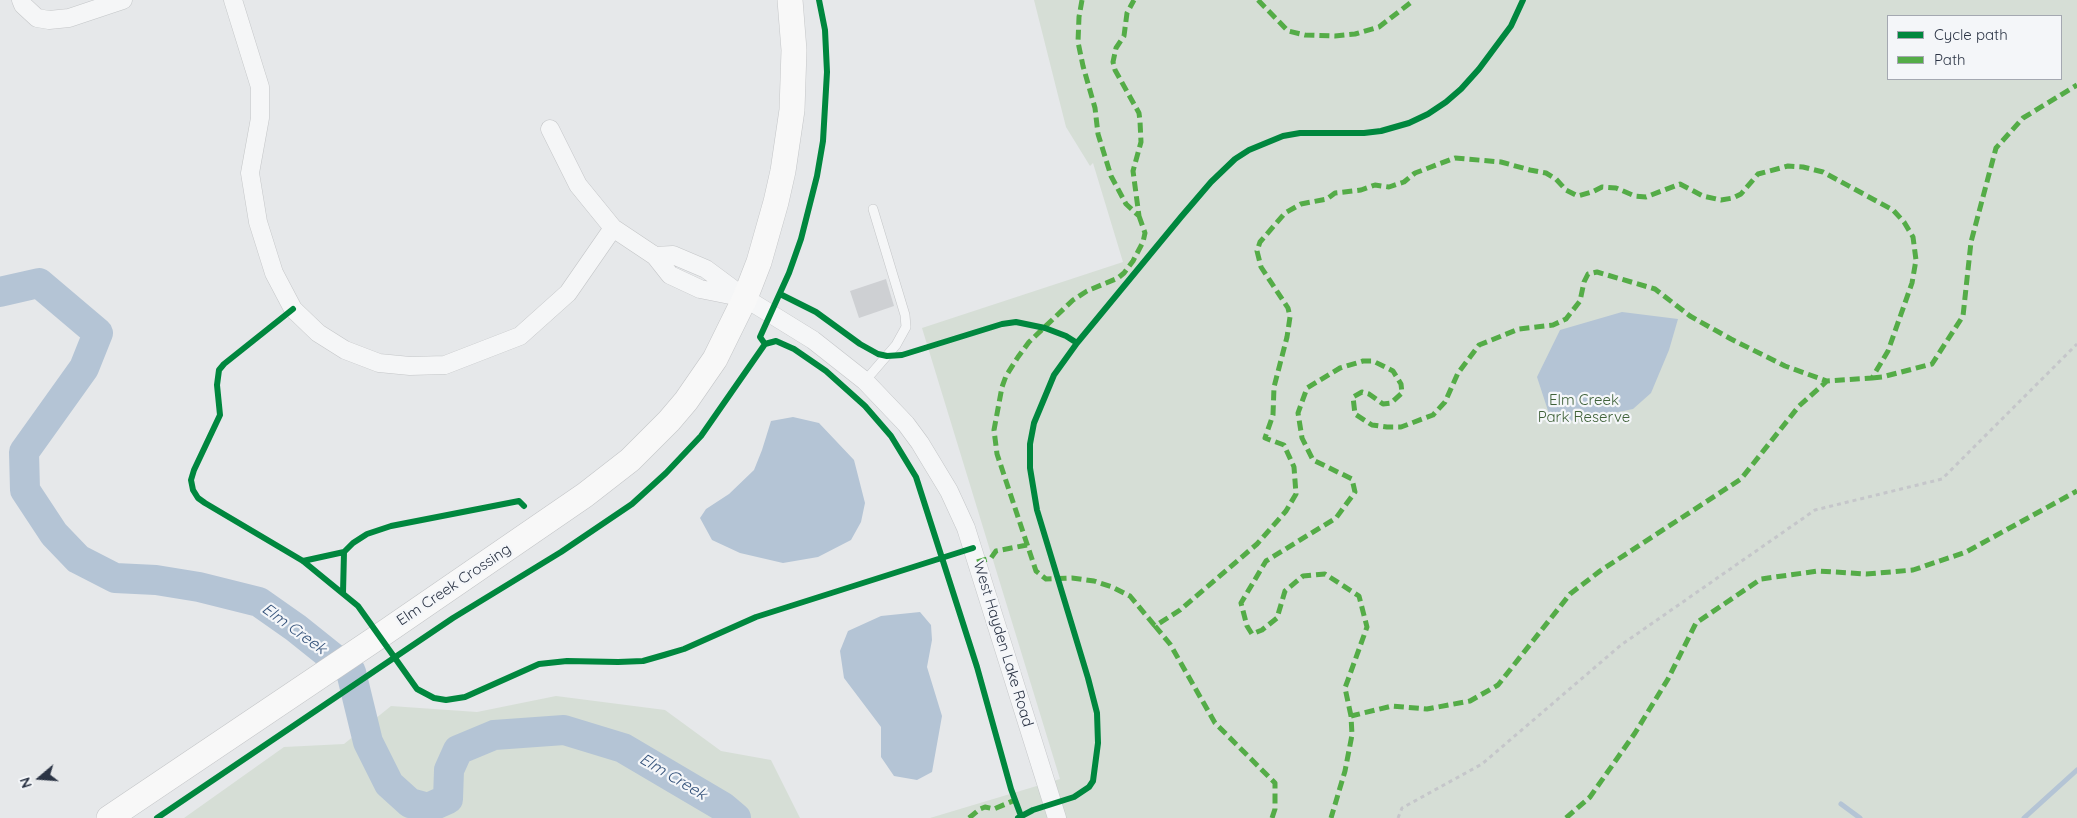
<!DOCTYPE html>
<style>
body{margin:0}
#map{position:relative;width:2077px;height:818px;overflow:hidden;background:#e6e8ea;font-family:Quicksand,sans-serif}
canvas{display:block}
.legend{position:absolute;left:1887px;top:15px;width:175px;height:65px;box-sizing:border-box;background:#f4f6f9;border:1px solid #a4a8b1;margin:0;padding:6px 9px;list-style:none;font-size:15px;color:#2b3445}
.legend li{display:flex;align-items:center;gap:10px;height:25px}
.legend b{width:25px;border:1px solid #a4a8b1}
.north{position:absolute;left:15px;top:753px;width:50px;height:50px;-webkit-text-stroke:4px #f4f6f9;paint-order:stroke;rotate:252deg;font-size:14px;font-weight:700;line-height:20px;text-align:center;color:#2b3445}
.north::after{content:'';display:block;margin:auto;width:18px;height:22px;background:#2b3445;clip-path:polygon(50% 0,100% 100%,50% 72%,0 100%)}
</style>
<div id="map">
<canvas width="2077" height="818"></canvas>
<ul class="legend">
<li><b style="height:6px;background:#00873e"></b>Cycle path</li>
<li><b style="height:6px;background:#54ac47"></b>Path</li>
</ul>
<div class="north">N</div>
</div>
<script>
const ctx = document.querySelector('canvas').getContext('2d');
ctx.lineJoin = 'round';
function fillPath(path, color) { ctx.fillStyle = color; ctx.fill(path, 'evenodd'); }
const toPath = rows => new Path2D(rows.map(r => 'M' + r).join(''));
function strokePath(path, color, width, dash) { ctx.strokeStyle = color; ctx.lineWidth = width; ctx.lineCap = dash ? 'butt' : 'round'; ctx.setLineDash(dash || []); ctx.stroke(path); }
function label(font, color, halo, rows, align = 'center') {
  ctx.font = font + ' Quicksand,sans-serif'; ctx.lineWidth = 4.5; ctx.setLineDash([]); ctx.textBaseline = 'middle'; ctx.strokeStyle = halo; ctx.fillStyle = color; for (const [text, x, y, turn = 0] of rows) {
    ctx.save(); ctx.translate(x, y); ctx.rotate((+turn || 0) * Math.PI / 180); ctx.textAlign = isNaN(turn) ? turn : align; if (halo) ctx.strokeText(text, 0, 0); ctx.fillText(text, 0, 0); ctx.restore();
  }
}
fillPath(toPath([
 [1034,0,2077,0,2077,818,930,818,1060,779,922,328,1123,262,1093,163,1090,166,1066,127],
 [1888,16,2061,16,2061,79,1888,79],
 [556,696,665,710,721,751,771,760,800,818,184,818,284,747,344,744,391,706,477,712]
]), '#d6ded6');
fillPath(toPath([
 [1622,312,1678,319,1669,350,1651,393,1633,409,1584,419,1552,423,1537,377,1560,330],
 [793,417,819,423,854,460,865,503,861,522,851,540,818,557,783,563,740,553,712,540,700,518,706,509,729,494,754,470,762,450,771,421],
 [920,612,931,625,932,640,927,667,942,716,932,772,917,780,894,776,881,757,881,727,844,678,840,651,848,631,881,616]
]), '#b4c4d5');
strokePath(toPath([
 [1841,804,1860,818],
 [2024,818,2077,770]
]), '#b4c4d5', 5);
strokePath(toPath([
 [0,292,39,283,98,333,84,368,24,452,25,490,54,534,78,559,115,578,156,580,199,587,259,602,296,628,351,672,368,742,389,784,410,803,428,808,448,799,449,770,458,750,494,735,564,730,623,748,723,807,736,818]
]), '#b4c4d5', 30);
fillPath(toPath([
 [886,279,894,306,859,318,850,291]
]), '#ced0d3');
const service = toPath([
 [865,381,896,345,906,327,905,315,873,209]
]);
const minor = toPath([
 [21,0,23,5,37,18,49,20,69,18,123,0],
 [233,0,260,87,260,118,250,173,258,222,274,273,293,309,318,333,345,350,379,363,410,366,445,365,520,336,568,293,613,228],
 [550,129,578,185,613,228,655,256,670,275,700,289,740,297],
 [655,256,673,255,706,269,745,298,813,340,865,381,906,424,920,443,949,491,966,528,1057,818]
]);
const secondary = toPath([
 [109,818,387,631,585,495,630,460,669,421,686,401,715,359,745,298,759,262,776,202,783,171,792,110,794,50,790,0]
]);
strokePath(service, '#c4c6c8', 10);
strokePath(minor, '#c4c6c8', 19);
strokePath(secondary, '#c4c6c8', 26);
strokePath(toPath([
 [1398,818,1402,808,1482,764,1621,645,1815,510,1942,479,2077,344]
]), '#c5c6ca', 3, [4, 4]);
strokePath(service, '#f5f6f7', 9);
strokePath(minor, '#f5f6f7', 18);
strokePath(secondary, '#f8f8f8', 25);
strokePath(toPath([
 [1082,0,1079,17,1078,42,1083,66,1095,108,1098,134,1111,176,1126,204,1139,216,1133,171,1141,142,1140,121,1139,113,1115,70,1113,62,1116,48,1124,36,1127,13,1134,0],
 [1258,0,1288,31,1305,35,1335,36,1355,34,1379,27,1414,0],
 [1139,216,1145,233,1143,242,1133,261,1124,273,1118,278,1087,291,1073,300,1029,342,1018,357,1006,376,1002,387,994,430,997,454,1036,571,1046,579,1072,578,1094,581,1112,587,1130,596,1155,626],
 [1872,378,1882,377,1932,364,1963,316,1971,242,1996,148,2023,118,2077,85],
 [977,562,991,558,996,551,1027,545],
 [1351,716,1345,688,1367,627,1359,596,1325,574,1303,576,1285,591,1277,618,1262,630,1252,634,1247,626,1241,603,1266,561,1336,518,1355,492,1352,479,1313,460,1302,438,1298,413,1307,388,1340,368,1363,361,1373,361,1393,371,1401,384,1402,393,1391,403,1383,404,1369,394,1362,392,1353,397,1355,414,1372,425,1387,427,1401,427,1433,415,1445,402,1458,373,1479,345,1519,329,1553,325,1566,319,1580,301,1584,282,1588,274,1597,272,1655,289,1690,316,1731,339,1785,366,1827,381],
 [969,818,980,809,985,807,994,809,1015,800],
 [1272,818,1275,809,1275,783,1215,723,1170,644,1155,626,1180,610,1257,544,1286,511,1296,494,1294,467,1284,445,1265,438,1273,415,1274,387,1287,337,1290,317,1288,308,1261,267,1257,251,1260,242,1285,213,1301,204,1327,199,1335,193,1361,190,1375,185,1389,187,1404,182,1415,173,1455,158,1501,162,1530,170,1546,173,1556,179,1566,190,1578,196,1592,192,1602,187,1616,188,1635,196,1646,197,1680,184,1703,196,1721,200,1733,198,1741,194,1758,174,1788,166,1803,167,1823,172,1893,210,1904,222,1913,237,1916,260,1912,283,1888,351,1872,378,1827,381,1799,406,1741,479,1600,571,1570,594,1498,685,1470,701,1427,709,1392,706,1351,716,1352,735,1345,771,1331,818],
 [1566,818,1590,797,1635,733,1668,679,1696,623,1761,579,1818,571,1866,574,1913,570,1966,552,2077,491]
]), '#54ac47', 5, [10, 5]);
strokePath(toPath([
 [780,294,816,312,860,344,878,354,887,356,902,355,1002,324,1016,322,1045,328,1066,336,1077,343],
 [293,309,224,364,219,370,217,385,220,415,194,470,191,480,193,490,198,498,205,503,303,561,358,606,417,689,434,698,446,700,465,697,539,664,567,661,618,662,643,661,664,655,684,649,756,617,973,548],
 [765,344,760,337,789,273,801,239,817,176,823,141,827,72,825,30,819,0],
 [344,552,353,543,367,534,391,526,519,501,524,506],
 [303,561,344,552,343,593],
 [157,818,453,618,561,552,632,504,666,473,701,436,765,344,776,341,794,349,826,371,865,406,891,436,916,477,977,667,1011,789,1021,816],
 [1018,818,1033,810,1074,797,1089,787,1093,781,1098,743,1097,713,1088,678,1037,510,1030,468,1030,444,1034,423,1054,375,1077,343,1181,217,1211,182,1235,159,1249,150,1283,136,1300,133,1364,133,1381,131,1409,123,1428,114,1446,102,1461,89,1479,69,1511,26,1523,0]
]), '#00873e', 6);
label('15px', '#3f6138', '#f4f6f9', [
 ["Elm Creek",1584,400],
 ["Park Reserve",1584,417]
]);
label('15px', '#2b3445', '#f4f6f9', [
 ["Elm Creek Crossing",454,585,-34],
 ["West Hayden Lake Road",1003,644,73]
]);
label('italic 16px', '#34527a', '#f4f6f9', [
 ["Elm Creek",294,629,36],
 ["Elm Creek",673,777,31]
]);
</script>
